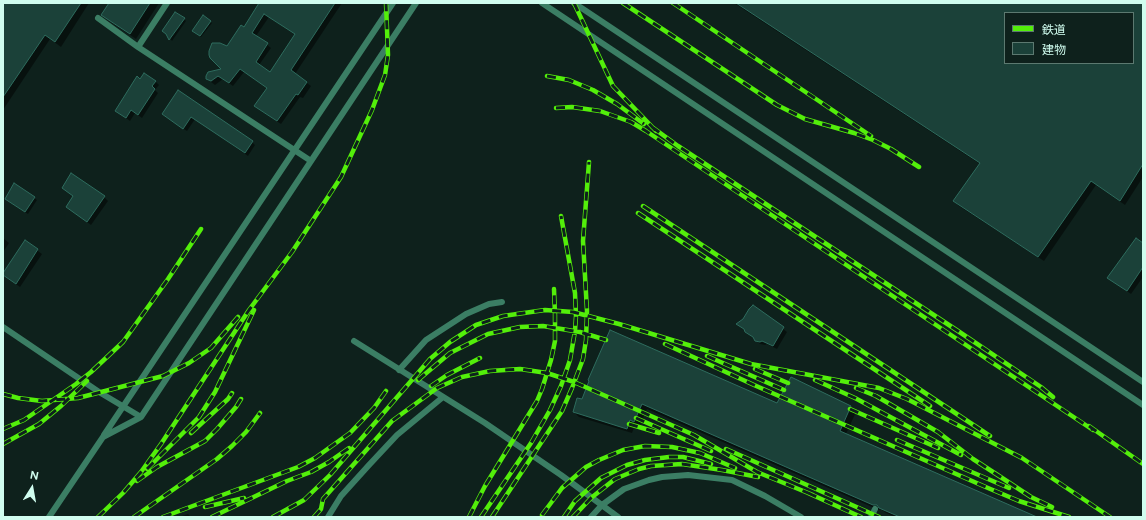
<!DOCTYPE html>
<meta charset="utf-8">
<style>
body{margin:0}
#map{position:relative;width:1146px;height:520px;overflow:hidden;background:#0e211c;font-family:Figtree,"Noto Sans JP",sans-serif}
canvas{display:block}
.frame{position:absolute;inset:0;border:4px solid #d0fdef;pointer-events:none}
.legend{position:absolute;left:1004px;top:12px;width:130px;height:52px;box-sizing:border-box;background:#0e211c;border:1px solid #5c7970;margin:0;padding:5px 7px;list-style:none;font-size:12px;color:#d0fdef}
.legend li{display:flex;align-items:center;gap:8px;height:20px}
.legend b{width:20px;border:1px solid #5c7970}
.north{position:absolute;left:12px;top:468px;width:40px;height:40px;-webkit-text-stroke:3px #0e211c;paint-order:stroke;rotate:11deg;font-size:11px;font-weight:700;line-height:16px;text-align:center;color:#d0fdef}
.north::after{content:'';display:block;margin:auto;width:14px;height:18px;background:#d0fdef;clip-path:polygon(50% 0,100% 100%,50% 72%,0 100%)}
</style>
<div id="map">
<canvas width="1146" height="520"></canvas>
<div class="frame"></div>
<ul class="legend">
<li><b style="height:5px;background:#53ef0a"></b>鉄道</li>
<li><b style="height:11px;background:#1b4139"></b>建物</li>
</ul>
<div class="north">N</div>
</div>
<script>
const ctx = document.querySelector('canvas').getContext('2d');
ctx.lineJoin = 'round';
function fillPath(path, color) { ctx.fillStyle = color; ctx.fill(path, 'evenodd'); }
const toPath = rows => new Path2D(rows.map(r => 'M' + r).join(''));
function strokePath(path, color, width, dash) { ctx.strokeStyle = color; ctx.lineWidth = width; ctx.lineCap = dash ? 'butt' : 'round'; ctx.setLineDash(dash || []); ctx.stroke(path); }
fillPath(toPath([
 [3,3,89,3,61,47,50,39,3,110],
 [110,3,159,3,136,39,108,20,102,15],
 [260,3,342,3,295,74,311,86,303,98,300,97,281,124,260,110,268,89,244,72,233,86,223,79,215,85,211,82,223,73,222,72,210,81,207,78,223,69,227,47,244,28],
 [269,17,296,34,270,73,259,65,271,48,256,36],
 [734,3,1143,3,1143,177,1125,205,1096,185,1044,261,959,206,954,201,980,164],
 [1005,13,1133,13,1133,63,1005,63],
 [204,16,212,23,201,37,193,31],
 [184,19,186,21,172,41,168,35],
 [141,80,155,81,159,85,155,90,158,93,142,118,135,113,130,121,117,111],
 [178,92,252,142,255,145,248,156,195,119,187,131,166,117,163,114],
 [15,185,37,200,28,214,8,201],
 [104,197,108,201,91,225,67,207],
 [3,238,9,243,3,252],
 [25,242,42,254,20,287,3,275],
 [1143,244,1143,277,1131,294,1109,278],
 [753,306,787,332,777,349,767,344,765,345,760,344,738,324,744,320],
 [578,399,851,407,856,412,846,434,1035,517,895,517,886,513,882,510,879,510,647,409,639,427,635,425,632,433,579,417,574,412],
 [188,514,191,517,179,517]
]), '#0007');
const building = toPath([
 [3,3,81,3,55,42,45,35,3,97,3,3],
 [109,3,150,3,130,34,101,15,109,3],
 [259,3,335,3,291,70,307,82,298,95,296,94,277,121,254,106,267,88,240,69,229,83,218,76,211,81,206,79,206,76,208,72,221,69,210,58,209,55,209,51,212,43,220,43,227,46,241,25,244,27,259,3],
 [264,14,295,34,270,72,256,62,268,43,252,33,264,14],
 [736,3,1143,3,1143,164,1120,201,1091,181,1038,257,953,201,980,163,736,3],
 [1005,13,1133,13,1133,63,1005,63,1005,13],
 [175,12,185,18,169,40,166,34,162,31,175,12],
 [203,15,211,21,200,36,192,31,203,15],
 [144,73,156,81,152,86,155,89,138,115,131,110,126,118,115,111,137,76,140,79,144,73],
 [178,90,253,141,245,153,191,117,183,129,162,114,178,90],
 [71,173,105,196,87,222,66,207,73,196,62,188,71,173],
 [14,183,35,197,25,212,5,199,14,183],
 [1136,238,1143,243,1143,267,1127,291,1107,278,1136,238],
 [25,240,38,249,16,284,3,275,3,273,25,240],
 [753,305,784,327,773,346,762,341,760,342,755,341,753,337,745,332,744,329,736,324,743,319,749,309,753,305],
 [610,330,777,403,791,377,851,406,840,431,1037,517,900,517,879,508,877,505,873,505,642,404,634,422,630,420,627,429,573,412,577,398,582,399,589,381,588,380,610,330]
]);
fillPath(building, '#1b4139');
strokePath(building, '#2e6c5e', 1);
strokePath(toPath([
 [167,3,138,47,311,161],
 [542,3,1143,405],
 [574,3,1143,382],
 [98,18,138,47],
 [3,327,99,392,141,417],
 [354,341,485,423,561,475,618,517],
 [399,370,426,340,466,314,489,304,502,302],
 [104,435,393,3],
 [49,517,103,437,141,417,416,3],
 [328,517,341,496,369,465,397,435,443,397],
 [591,517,602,505,624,489,649,480,662,477,688,475,732,480,765,496,801,517],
 [871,517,875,509]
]), '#3b7e64', 6);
const rail = toPath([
 [574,3,613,86,656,131],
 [623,3,777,105,805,119,854,133,873,140,891,149,919,167],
 [673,3,871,136],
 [547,76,569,80,593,90,617,104,644,124],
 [556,108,572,107,600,111,631,122,646,131,1093,430],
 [652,127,678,146,958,331,1041,387,1053,397],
 [643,206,990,436],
 [638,213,930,406],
 [665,344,754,385,988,488,1019,501,1069,517],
 [707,356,784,390],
 [755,369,788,383],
 [418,380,450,353,488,334,520,327,543,326,580,332,606,340],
 [815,380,855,398,961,455],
 [431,386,447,375,480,358],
 [856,388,876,396,938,432,973,459,993,472,1031,497,1052,507],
 [3,394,18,398,42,401,78,398,163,376,189,363,211,348,238,317],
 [850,409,938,448],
 [636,418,711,451],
 [629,424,659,433],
 [1089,426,1143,464],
 [3,429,24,420,76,384,91,372,123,342,168,279,201,229],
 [191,433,228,399,232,393],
 [897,440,1009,488],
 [3,444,39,424,61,406,87,381],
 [726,449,879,517],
 [147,469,199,417,215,392,254,310],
 [137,481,157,467,205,441,217,429,236,407,241,399],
 [808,493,861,517],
 [205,507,244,498],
 [542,515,562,488,586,467,599,460,623,450,645,446,672,447,700,453,735,468],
 [98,517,123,493,141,472,161,444,249,310,292,252,341,177,372,110,385,75,388,55,386,3],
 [134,517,217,459,232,446,246,432,260,413],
 [163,517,298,467,315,458,350,433,374,408,386,391],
 [212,517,287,481,311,472,329,462,349,448],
 [273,517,304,500,330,475,430,359,450,342,476,325,503,316,545,310,573,312,619,324,751,364,879,388,907,399,1022,458,1110,517],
 [314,517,321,509,323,499,392,421,437,388,462,377,490,371,520,369,547,373,574,382,694,435,757,472,813,495],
 [469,517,485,486,537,401,542,389,551,360,555,341,555,315,554,289],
 [481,517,531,443,550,410,561,386,570,360,575,331,576,316,575,293,561,216],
 [492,517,562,411,572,388,583,359,586,340,587,311,583,241,589,162],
 [564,517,575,501,601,478,627,465,645,460,669,457,683,457,711,464],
 [573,517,591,498,615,479,639,469,651,466,682,464,722,470,758,477]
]);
strokePath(rail, '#53ef0a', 4.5);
strokePath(rail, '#0e211c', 3, [9]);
</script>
